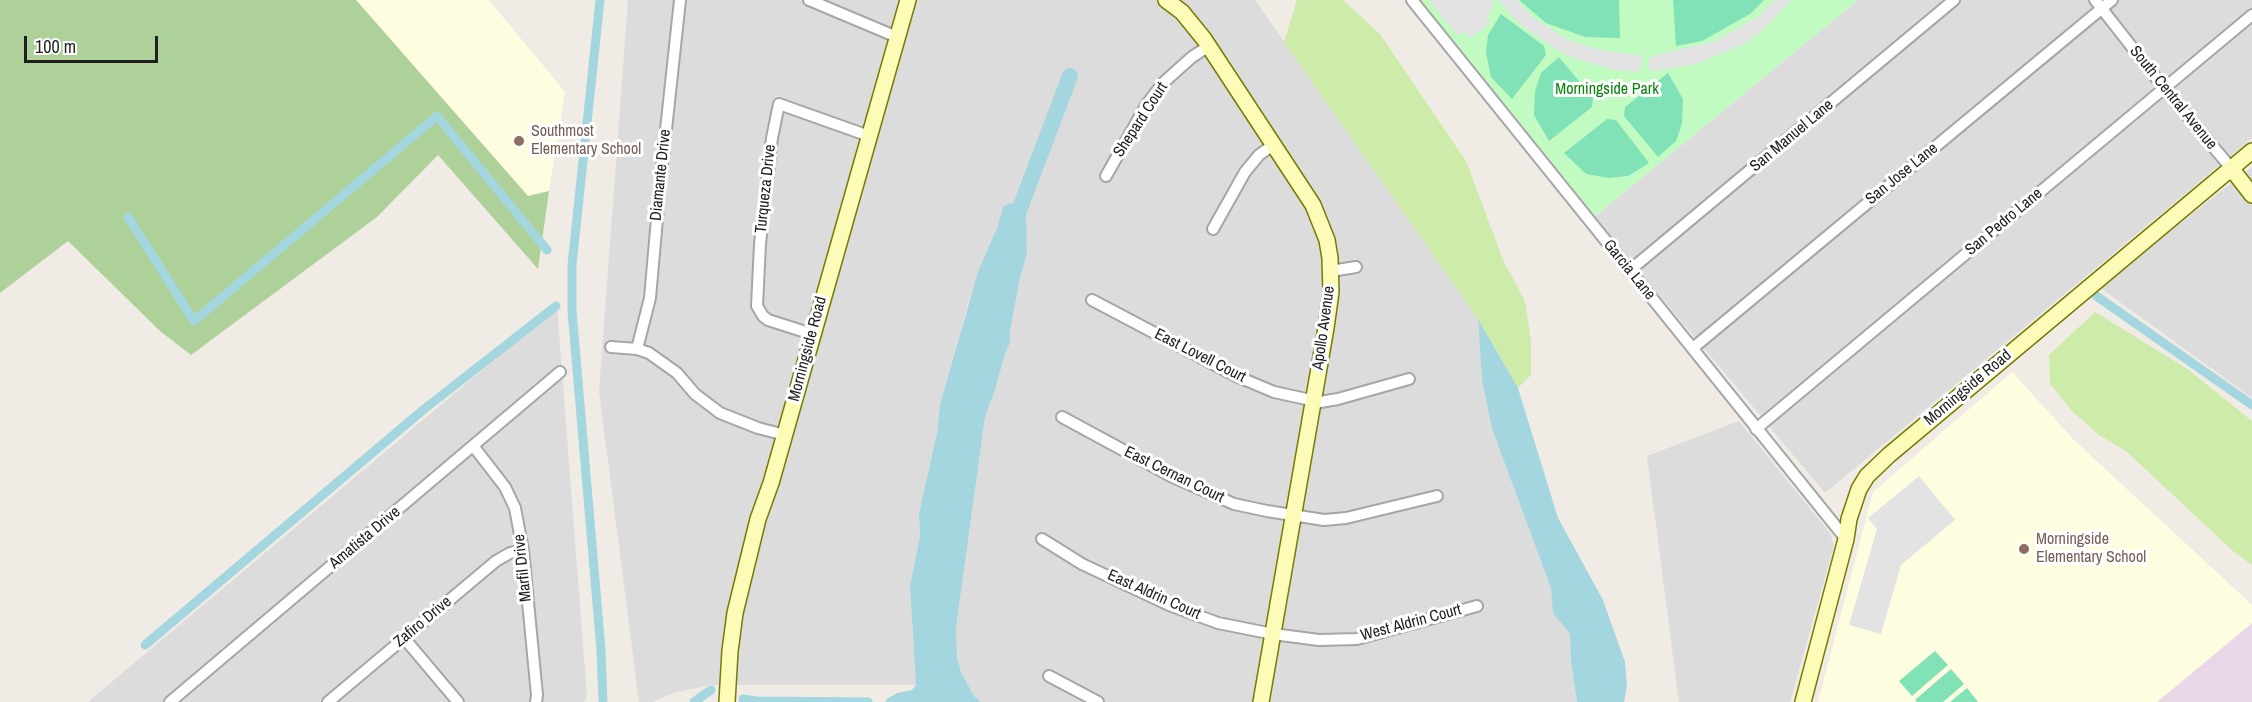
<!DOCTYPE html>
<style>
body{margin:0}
#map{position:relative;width:2252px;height:702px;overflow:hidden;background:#f0ece5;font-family:"Archivo Narrow",sans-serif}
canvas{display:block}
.scale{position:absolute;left:24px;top:36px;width:134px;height:27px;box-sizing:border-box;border:3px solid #1f1f1f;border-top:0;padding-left:8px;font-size:18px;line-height:21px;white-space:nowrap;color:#1f1f1f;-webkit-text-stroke:4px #fff;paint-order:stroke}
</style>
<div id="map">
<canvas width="2252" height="702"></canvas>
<div class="scale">100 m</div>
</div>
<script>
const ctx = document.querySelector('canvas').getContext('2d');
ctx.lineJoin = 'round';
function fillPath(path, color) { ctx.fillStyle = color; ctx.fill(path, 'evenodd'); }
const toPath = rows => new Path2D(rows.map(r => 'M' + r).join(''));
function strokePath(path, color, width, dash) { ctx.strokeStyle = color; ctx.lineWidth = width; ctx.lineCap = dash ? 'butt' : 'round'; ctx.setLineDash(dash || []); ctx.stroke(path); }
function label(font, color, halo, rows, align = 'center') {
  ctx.font = font + ' "Archivo Narrow",sans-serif'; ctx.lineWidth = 6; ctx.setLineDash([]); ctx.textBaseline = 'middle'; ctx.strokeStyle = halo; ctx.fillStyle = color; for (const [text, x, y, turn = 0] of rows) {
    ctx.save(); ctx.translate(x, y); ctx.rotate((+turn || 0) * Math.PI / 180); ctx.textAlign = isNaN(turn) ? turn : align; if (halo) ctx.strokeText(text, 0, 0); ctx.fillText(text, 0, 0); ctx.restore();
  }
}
fillPath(toPath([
 [628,0,1255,0,1478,319,1482,380,1492,429,1551,588,1554,613,1570,634,1571,662,1577,702,981,702,975,697,961,672,957,657,956,628,985,417,995,390,1005,354,1010,343,1010,331,1020,278,1027,254,1024,205,1003,207,997,228,969,301,940,404,937,433,919,513,920,536,910,586,916,685,711,685,676,692,652,702,639,702,599,391],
 [1858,0,2252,0,2252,138,1825,493,1594,217],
 [2252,167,2252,398,2099,287],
 [557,307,587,696,584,702,88,702],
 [1739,421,1830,533,1834,546,1790,702,1679,702,1647,456]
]), '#dddcdc');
fillPath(toPath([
 [2252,623,2252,702,2157,702]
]), '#e9d7e7');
fillPath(toPath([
 [356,0,489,0,565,92,549,191,529,197],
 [2012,372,2074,440,2252,605,2252,623,2157,702,1818,702,1873,492]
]), '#fffddf');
fillPath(toPath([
 [1297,0,1343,0,1380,34,1466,161,1503,260,1525,301,1531,341,1531,375,1518,388,1478,319,1284,42],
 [2095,312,2186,368,2252,421,2252,565,2234,552,2127,452,2099,435,2073,412,2050,384,2049,355]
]), '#ceeca9');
fillPath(toPath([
 [0,0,356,0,528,196,549,191,538,269,438,155,377,217,191,355,160,331,68,241,0,293]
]), '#add198');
fillPath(toPath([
 [1420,0,1858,0,1594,217]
]), '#c1fbc1');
fillPath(toPath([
 [1519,0,1619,0,1620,38,1585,37,1546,23],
 [1673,0,1764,0,1750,14,1702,41,1676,46],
 [1501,14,1544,46,1546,55,1512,99,1491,77,1486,53,1488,35],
 [1559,57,1593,98,1592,107,1549,141,1534,115,1535,91,1541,73],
 [1668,73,1683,99,1682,123,1676,141,1658,157,1624,116,1625,107],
 [1607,119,1616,120,1649,163,1628,176,1609,178,1586,174,1564,153],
 [1935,651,1948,665,1912,696,1899,681],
 [1951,669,1964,684,1943,702,1917,702,1915,700],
 [1967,688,1978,702,1950,702]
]), '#80e2b6');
fillPath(toPath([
 [1429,0,1491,0,1494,5,1486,18,1490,23,1470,38,1464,32,1457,35],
 [1498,0,1517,0,1534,18,1568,40,1600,50,1643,56,1640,72,1616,70,1576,59,1557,50,1520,24],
 [1774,0,1791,0,1762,31,1742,45,1696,64,1649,71,1649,57,1716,41,1759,16],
 [1919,476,1955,520,1901,565,1881,634,1849,625,1877,529,1868,518]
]), '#e3e3e3');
fillPath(toPath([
 [1010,203,1024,205,1026,212,1027,254,1020,278,1010,331,1010,343,1005,354,995,390,985,417,956,628,957,657,961,672,974,696,981,702,885,702,887,699,897,693,912,690,916,685,910,586,920,536,919,513,937,433,940,404,978,272,997,228,1003,207],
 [1478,319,1518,388,1558,518,1603,600,1625,662,1627,686,1624,702,1577,702,1571,662,1570,634,1553,613,1551,588,1492,429,1482,380]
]), '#a4d6df');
strokePath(toPath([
 [600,0,572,265,572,311,601,650,603,702],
 [128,217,194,321,437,116,547,250],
 [2095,295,2252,405],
 [145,645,423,410,556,306],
 [743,699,757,701,868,702],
 [694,702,711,690]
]), '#a4d6df', 9);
strokePath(toPath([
 [1014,224,1070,76]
]), '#a4d6df', 16);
const street = toPath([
 [809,0,897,37],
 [1412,0,1846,539],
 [2095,0,2164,88,2231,168],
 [1106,176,1147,104,1163,83,1192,57,1209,46],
 [1213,229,1245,172,1259,155,1273,145],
 [1331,271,1356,267],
 [1629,271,1954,0],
 [1092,300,1236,376,1274,392,1320,402,1338,399,1409,379],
 [812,334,768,320,763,316,757,306,760,244,772,138,779,104,869,136],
 [611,347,637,349,649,353,677,373,695,394,720,413,758,428,785,435],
 [1693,348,2112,0],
 [637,349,650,298,660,185,680,0],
 [1062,417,1171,476,1234,504,1267,511,1324,520,1346,518,1437,496],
 [1756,429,2252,15],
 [474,447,505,487,515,508,523,550,537,695,536,702],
 [1042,539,1082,564,1169,605,1218,623,1273,634,1319,640,1357,639,1477,606],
 [404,638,458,702],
 [1049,676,1098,702],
 [170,702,560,372],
 [328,702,496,561,510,553,523,550]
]);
const secondary = toPath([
 [1166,0,1182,12,1204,39,1313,205,1327,240,1330,258,1331,292,1326,328,1261,702],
 [2231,168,2252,195],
 [727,702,730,651,735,613,758,519,771,483,908,0],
 [1803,702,1846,539,1849,519,1859,489,1867,476,1889,455,2252,151]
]);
strokePath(street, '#a6a6a6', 14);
strokePath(secondary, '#767b01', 18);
strokePath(street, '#fff', 10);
strokePath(secondary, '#fcfbb7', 15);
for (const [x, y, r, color] of [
 [519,141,6,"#8d6e63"],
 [2024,549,6,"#8d6e63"]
]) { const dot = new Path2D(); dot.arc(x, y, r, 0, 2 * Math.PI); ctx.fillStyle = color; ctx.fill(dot); strokePath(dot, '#fff', 2); }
label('16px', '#08820a', '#fff', [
 ["Morningside Park",1607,90]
]);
label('16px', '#1f1f1f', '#fff', [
 ["South Central Avenue",2173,98,51],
 ["Shepard Court",1141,120,-57],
 ["San Manuel Lane",1792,136,-40],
 ["San Jose Lane",1902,174,-39],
 ["Diamante Drive",661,175,-84],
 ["Turqueza Drive",766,189,-84],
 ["San Pedro Lane",2004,222,-40],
 ["Garcia Lane",1629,270,51],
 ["Apollo Avenue",1324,328,-82],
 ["Morningside Road",808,349,-75],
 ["East Lovell Court",1200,356,27],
 ["Morningside Road",1968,388,-40],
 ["East Cernan Court",1174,475,26],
 ["Amatista Drive",365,538,-40],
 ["Marfil Drive",523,568,-96],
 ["East Aldrin Court",1154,595,24],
 ["Zafiro Drive",423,622,-40],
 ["West Aldrin Court",1411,623,-15]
]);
label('16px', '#785e54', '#fff', [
 ["Southmost",531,132],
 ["Elementary School",531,150],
 ["Morningside",2036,540],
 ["Elementary School",2036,558]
], 'left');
</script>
